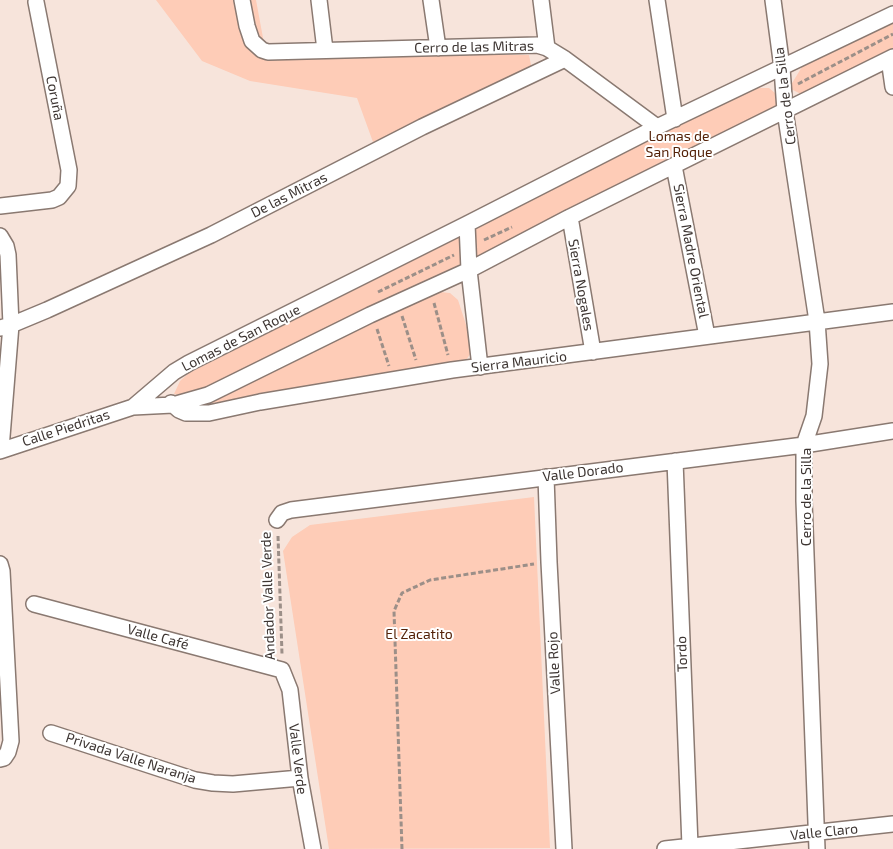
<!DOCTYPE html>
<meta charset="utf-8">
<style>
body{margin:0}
canvas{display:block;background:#f7e4db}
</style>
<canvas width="893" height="849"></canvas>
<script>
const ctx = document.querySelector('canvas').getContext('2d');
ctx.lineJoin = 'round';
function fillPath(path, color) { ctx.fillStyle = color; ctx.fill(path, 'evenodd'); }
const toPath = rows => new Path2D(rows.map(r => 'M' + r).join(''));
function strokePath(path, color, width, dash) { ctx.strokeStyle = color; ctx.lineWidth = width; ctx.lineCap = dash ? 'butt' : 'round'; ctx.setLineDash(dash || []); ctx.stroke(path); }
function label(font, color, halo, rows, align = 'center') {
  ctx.font = font + ' "Exo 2",sans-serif'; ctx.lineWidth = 4; ctx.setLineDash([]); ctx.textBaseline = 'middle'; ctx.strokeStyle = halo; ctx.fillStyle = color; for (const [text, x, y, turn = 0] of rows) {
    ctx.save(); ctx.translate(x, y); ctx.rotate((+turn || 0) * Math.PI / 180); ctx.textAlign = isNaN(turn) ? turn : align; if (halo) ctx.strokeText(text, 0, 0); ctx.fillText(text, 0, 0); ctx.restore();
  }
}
fillPath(toPath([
 [156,0,256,0,266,54,529,55,532,70,373,142,357,98,250,81,202,61],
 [893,18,893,53,803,95,789,88,805,62],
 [758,88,769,88,781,98,777,116,188,397,174,394,180,381,189,373,672,128],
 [430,291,450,293,458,300,471,340,471,353,466,360,451,366,391,374,189,407],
 [534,497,550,848,329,849,283,551,292,537,310,525]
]), '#feccb7');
const minor = toPath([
 [242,0,247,26,252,41,262,50,268,52,537,45,547,48,565,59,657,127],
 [319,0,325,50],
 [431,0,438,48],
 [541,0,547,48],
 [657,0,675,119],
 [773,0,782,68,785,111,817,321,820,364,814,416,804,445,804,501,817,849],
 [889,59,893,87],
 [674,166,707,336],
 [0,206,52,200,59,197,68,186,69,170,36,2],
 [570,217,593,352],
 [467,224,469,270,480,367],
 [0,236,6,246,8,255,11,325,1,449],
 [0,328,11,325,47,310,211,235,422,127,565,59],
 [171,403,179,410,186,413,209,413,260,402,452,370,893,312],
 [133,407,174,372,189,363,467,224,657,127,893,14],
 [0,451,133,407,173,405,208,395,370,315,469,270,570,217,893,57],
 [675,461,690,846],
 [546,477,549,562,564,849],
 [277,520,282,513,291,510,804,445,893,431],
 [0,564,2,571,11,741,8,752,4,758,0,759],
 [34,604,282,670,290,690,300,778,313,849],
 [51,733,195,780,213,783,233,784,300,778],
 [665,849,893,824]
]);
strokePath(minor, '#8a7971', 18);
strokePath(toPath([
 [798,84,893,34],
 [484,240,512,227],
 [378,292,454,255],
 [434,303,448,355],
 [402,316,416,360],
 [377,329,389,366],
 [278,536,282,654],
 [402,849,394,611,402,593,430,580,534,564]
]), '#9c8f88', 3, [5, 2.5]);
strokePath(minor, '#fff', 15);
label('14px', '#3d3532', '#fff', [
 ["Cerro de las Mitras",474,47,-1],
 ["Cerro de la Silla",785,96,-97],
 ["Coruña",55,98,79],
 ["De las Mitras",289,195,-27],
 ["Sierra Madre Oriental",691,251,79],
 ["Sierra Nogales",581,285,80],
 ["Lomas de San Roque",241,338,-27],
 ["Sierra Mauricio",519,362,-7],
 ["Calle Piedritas",66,428,-18],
 ["Valle Dorado",583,472,-7],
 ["Cerro de la Silla",806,497,-90],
 ["Andador Valle Verde",268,596,-92],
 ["Valle Café",158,637,15],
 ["Tordo",682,654,-92],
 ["Valle Rojo",554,663,-93],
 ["Privada Valle Naranja",131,758,18],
 ["Valle Verde",298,759,83],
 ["Valle Claro",824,832,-6]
]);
label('14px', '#542208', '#fff', [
 ["Lomas de",679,136],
 ["San Roque",679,152],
 ["El Zacatito",419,634]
]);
</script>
